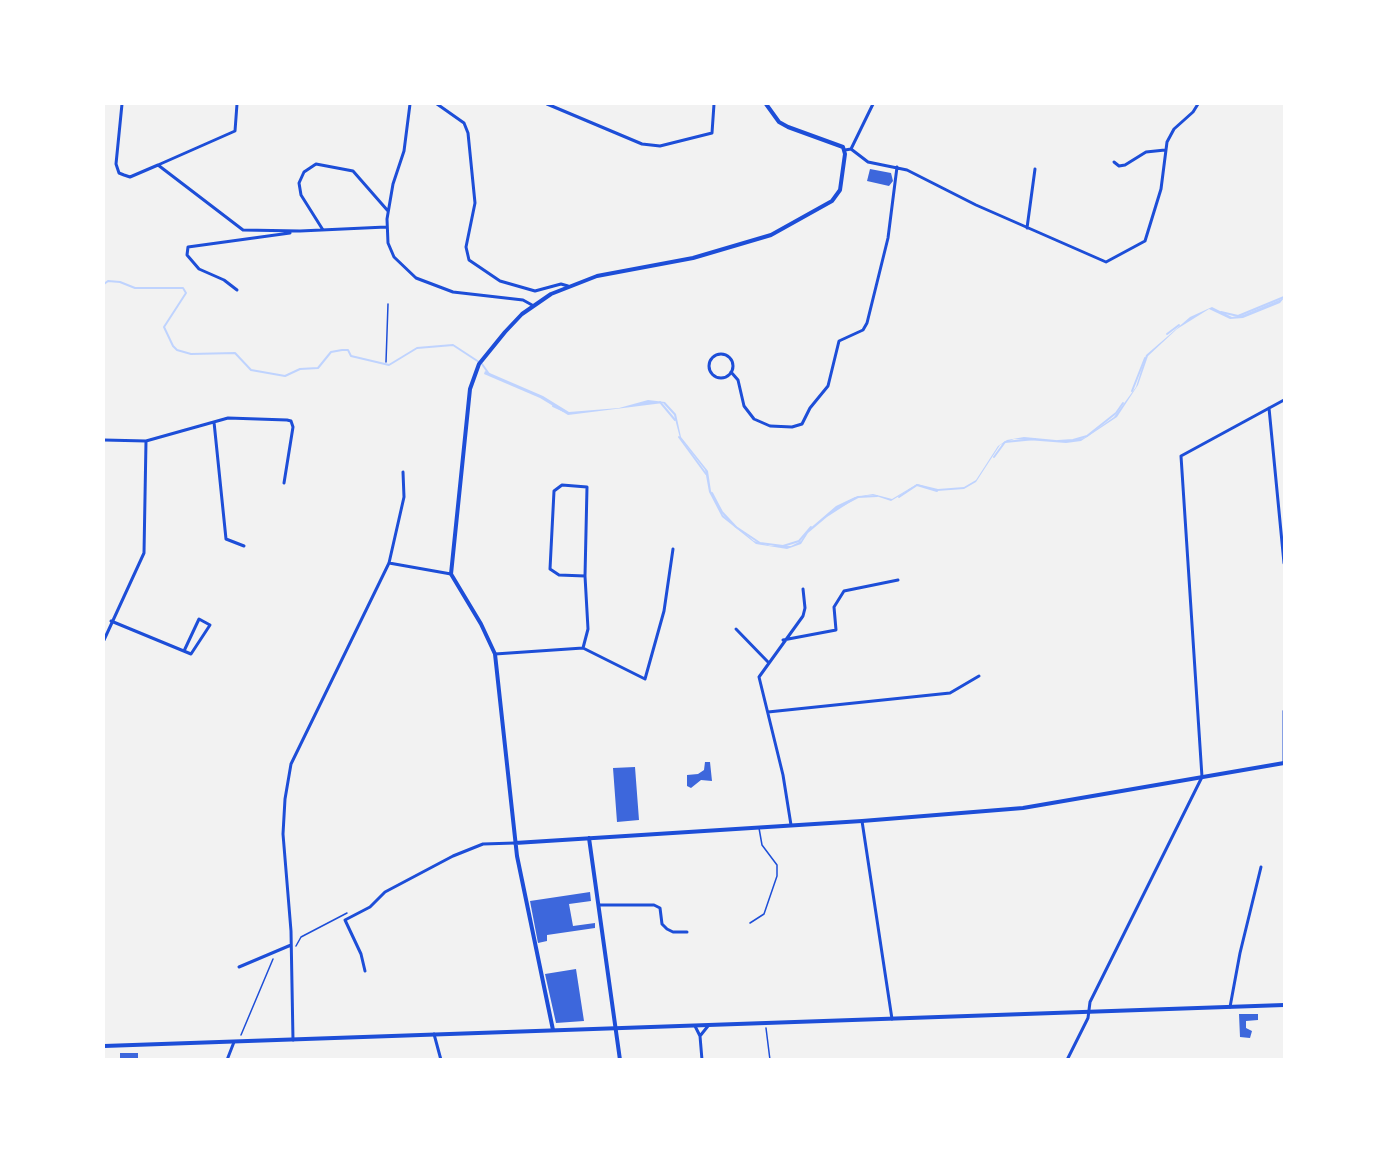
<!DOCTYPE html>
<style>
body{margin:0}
#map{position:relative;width:1388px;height:1163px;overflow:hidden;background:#f2f2f2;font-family:Poppins,sans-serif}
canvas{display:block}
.frame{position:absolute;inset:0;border:105px solid #fff;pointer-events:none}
</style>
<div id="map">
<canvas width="1388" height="1163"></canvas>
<div class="frame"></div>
</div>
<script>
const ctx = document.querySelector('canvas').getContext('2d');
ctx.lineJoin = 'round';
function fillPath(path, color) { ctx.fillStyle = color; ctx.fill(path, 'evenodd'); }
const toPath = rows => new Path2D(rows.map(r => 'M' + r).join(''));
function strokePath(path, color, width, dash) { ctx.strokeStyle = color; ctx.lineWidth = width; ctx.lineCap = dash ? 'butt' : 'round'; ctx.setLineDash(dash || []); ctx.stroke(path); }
fillPath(toPath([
 [1284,298,1280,303,1243,318,1230,319,1209,309,1177,329,1148,356,1138,385,1117,417,1081,441,1066,443,1014,439,1000,445,976,482,964,489,937,491,917,485,891,501,873,495,858,497,827,517,808,533,801,544,787,549,756,544,722,517,709,492,705,470,680,438,674,415,663,403,568,415,540,398,484,374,485,371,543,396,569,412,619,408,648,400,665,402,676,414,681,437,708,471,711,491,723,515,754,541,771,546,791,546,801,541,807,531,836,506,855,497,873,494,892,499,917,484,938,489,964,487,976,480,998,446,1007,440,1024,437,1066,441,1084,438,1114,417,1136,387,1146,355,1190,317,1212,307,1232,317,1243,315]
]), '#bfd3fe');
strokePath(toPath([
 [104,284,108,281,120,282,135,288,183,288,186,293,164,327,173,346,177,350,191,354,235,353,251,370,285,376,300,369,318,368,331,352,342,350,348,350,351,356,389,365,417,348,453,345,482,364,489,374],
 [1221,312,1238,316,1284,297],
 [1167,334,1179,325],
 [1132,391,1145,358],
 [660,402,675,420],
 [553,406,564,411],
 [679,437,706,474],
 [1058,441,1073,440,1087,436,1116,413,1123,403],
 [994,457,1005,442,1035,439],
 [712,493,722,512,736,527,760,543,783,546,799,541,811,527],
 [899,497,917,485,937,491],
 [837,508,858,497,877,496]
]), '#bfd3fe', 2);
fillPath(toPath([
 [870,169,891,173,893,181,889,186,867,181],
 [705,762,710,762,712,781,701,780,691,788,687,786,687,775,698,774,704,770],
 [635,767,639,820,617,822,613,768],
 [590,892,591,901,569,904,573,926,595,923,595,928,547,935,547,941,538,943,530,901],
 [576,969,584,1021,556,1023,545,974],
 [1239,1014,1258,1014,1258,1020,1246,1021,1246,1028,1252,1031,1250,1038,1240,1037],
 [120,1053,138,1053,138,1060,120,1060]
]), '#3d67dc');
strokePath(toPath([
 [1284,168,1284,196],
 [386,362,388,304],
 [296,946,301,937,347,913],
 [766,1028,770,1060],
 [241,1035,273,959]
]), '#1d4ed8', 1.5);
strokePath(toPath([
 [750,923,764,914,777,876,777,865,762,845,759,828]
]), '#1d4ed8', 1.5);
strokePath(toPath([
 [122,104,116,164,119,173,124,175,130,177,158,165,243,230,300,231,386,227],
 [410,104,404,151,393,184,387,219,388,243,394,257,416,278,453,292,523,300,532,305],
 [437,104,464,123,468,133,475,203,466,247,469,260,500,281,535,291,561,284,568,286],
 [547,104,642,144,660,146,712,133,714,104],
 [851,149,873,104],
 [845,150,851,149,868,162,907,170,976,205,1106,262,1145,241,1161,189,1167,142,1174,129,1193,112,1198,104],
 [1114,162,1119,166,1125,165,1146,152,1165,150],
 [158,165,235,131,237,104],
 [1027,228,1035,169],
 [323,230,301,195,299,183,304,172,316,164,353,171,388,211],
 [237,290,224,280,199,269,187,255,188,247,290,233],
 '709 366a12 12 0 1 1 24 0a12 12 0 1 1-24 0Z',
 [731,372,738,380,744,406,754,419,770,426,792,427,802,424,810,408,828,386,839,341,863,330,867,323,888,238,897,167],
 [1269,408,1284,563],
 [214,422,226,539,244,546],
 [104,440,146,441,228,418,287,420,291,421,293,427,284,483],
 [389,563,451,574],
 [111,621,191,654,210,625,199,619,184,651],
 [736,629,768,662],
 [104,640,144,553,146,441],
 [783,640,836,630,834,607,844,591,898,580],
 [583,648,588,629,585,576,587,487,562,485,554,491,550,569,559,575,585,576],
 [495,654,583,648,645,679,664,611,673,549],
 [768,712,950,693,979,676],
 [1284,762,1284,711],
 [862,821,892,1019],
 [791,825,783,775,759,677,803,616,805,608,803,589],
 [599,905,654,905,660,908,662,924,667,929,673,932,687,932],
 [239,967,291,945],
 [365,971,361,954,345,920,370,907,385,892,453,856,483,844,515,843],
 [1230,1007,1240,953,1261,867],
 [695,1026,700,1036,702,1060],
 [434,1034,441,1060],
 [700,1036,708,1026],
 [293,1040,291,931,283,834,285,799,291,764,389,563,404,497,403,472],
 [227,1060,234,1042],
 [1067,1060,1088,1018,1090,1002,1202,777,1181,456,1284,400]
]), '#1d4ed8', 3);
strokePath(toPath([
 [589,838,620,1060],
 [515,843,862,821,1023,808,1284,763],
 [553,1030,517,856,495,654,481,624,451,574,470,389,479,364,505,332,522,314,551,294,597,276,693,258,771,235,832,201,840,190,845,154,843,147,788,127,779,122,766,104]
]), '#1d4ed8', 4);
strokePath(toPath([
 [104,1046,1284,1005]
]), '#1d4ed8', 4);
</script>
